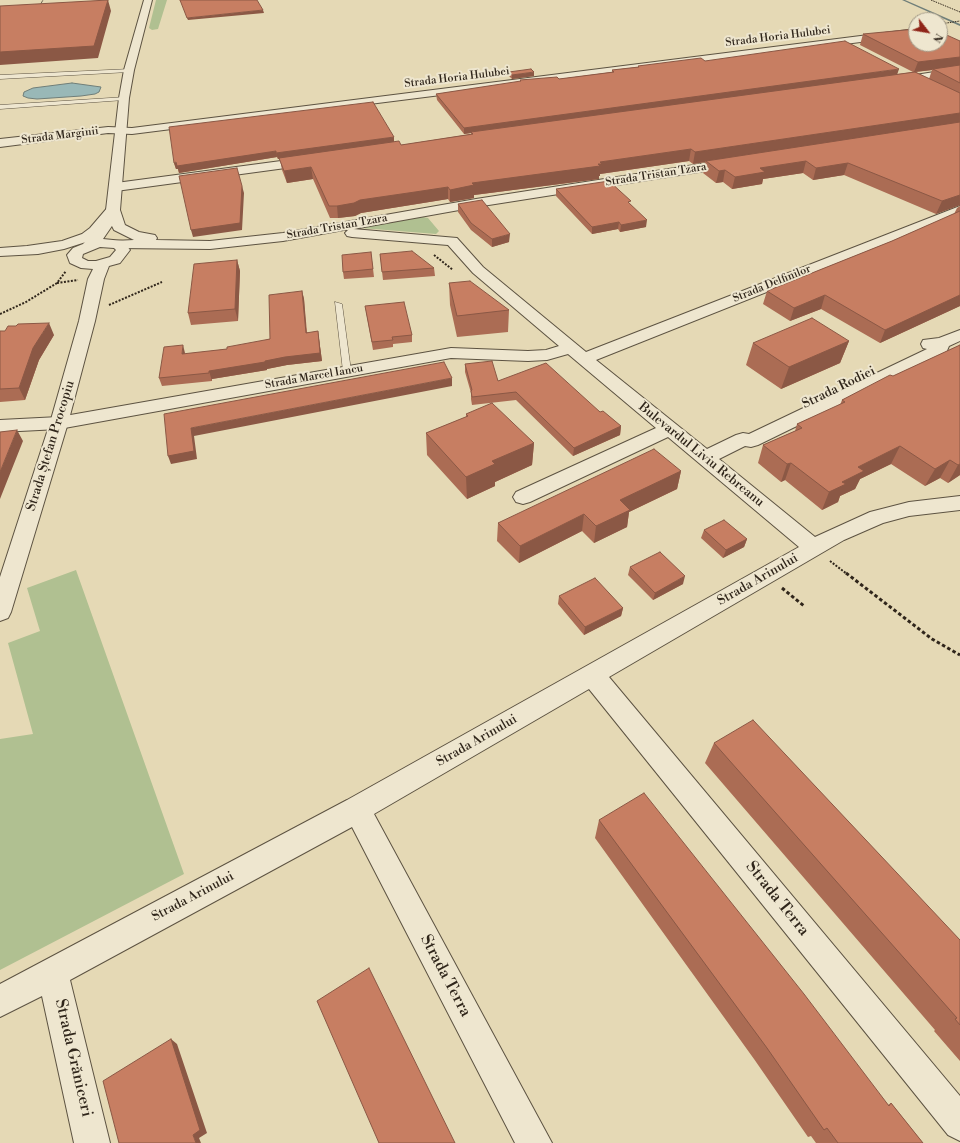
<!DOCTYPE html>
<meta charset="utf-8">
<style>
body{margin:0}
#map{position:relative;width:960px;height:1143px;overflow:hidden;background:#e5d9b5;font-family:"Libre Bodoni",serif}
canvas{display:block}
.north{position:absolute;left:908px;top:12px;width:40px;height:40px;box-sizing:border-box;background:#eee6cf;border:1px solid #a29987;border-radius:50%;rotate:121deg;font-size:11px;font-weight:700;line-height:16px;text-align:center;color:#30261b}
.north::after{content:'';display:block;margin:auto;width:14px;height:18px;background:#8f2418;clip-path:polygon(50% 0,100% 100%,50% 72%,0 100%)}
</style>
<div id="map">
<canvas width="960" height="1143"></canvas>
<div class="north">N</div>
</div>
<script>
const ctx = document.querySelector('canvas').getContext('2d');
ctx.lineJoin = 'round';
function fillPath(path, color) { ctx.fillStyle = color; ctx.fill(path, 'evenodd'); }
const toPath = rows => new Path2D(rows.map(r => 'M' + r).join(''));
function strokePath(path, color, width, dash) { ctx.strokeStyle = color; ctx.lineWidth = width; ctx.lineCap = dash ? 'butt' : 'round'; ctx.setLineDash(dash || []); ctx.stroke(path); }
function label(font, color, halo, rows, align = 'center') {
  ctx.font = font + ' "Libre Bodoni",serif'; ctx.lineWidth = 4; ctx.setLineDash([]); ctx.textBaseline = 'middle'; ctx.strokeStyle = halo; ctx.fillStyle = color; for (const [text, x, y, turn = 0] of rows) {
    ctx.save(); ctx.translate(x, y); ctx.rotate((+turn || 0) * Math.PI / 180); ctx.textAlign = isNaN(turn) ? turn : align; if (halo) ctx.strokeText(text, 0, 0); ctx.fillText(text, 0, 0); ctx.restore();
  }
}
fillPath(toPath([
 [156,0,167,0,158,29,152,30,149,28],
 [423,217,428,218,439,231,436,234,361,228],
 [76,570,184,874,0,970,0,739,33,734,8,643,40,631,27,588]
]), '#b0c091');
const water = toPath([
 [72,83,101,87,99,92,95,94,81,96,37,99,28,98,23,96,24,92,33,88,72,83]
]);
fillPath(water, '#99b8b7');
strokePath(water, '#6f7e79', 1);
fillPath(toPath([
 [902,0,905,0,960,24,960,26,902,0]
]), '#6f7e79');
const service = toPath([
 [131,69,129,72,0,79,0,75,131,69],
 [126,97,124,100,0,109,0,105,126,97],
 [335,302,342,304,351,371,347,374,343,371,335,302]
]);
const minor = toPath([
 [916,29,916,35,132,134,108,133,0,147,0,139,108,127,132,128,916,29],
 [960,68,960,74,896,84,891,81,896,78,960,68],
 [311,157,315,158,317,161,315,164,116,191,110,187,116,183,311,157],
 [733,159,739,163,737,166,476,207,353,229,457,238,483,267,586,352,960,206,960,215,596,360,707,449,736,435,743,433,749,434,927,349,923,348,921,344,923,340,939,338,960,330,960,341,949,346,946,353,758,445,751,447,745,446,719,459,815,537,870,512,909,502,960,496,960,510,909,516,883,523,844,540,609,677,960,1096,960,1141,948,1135,589,689,374,814,552,1143,515,1143,352,827,70,980,110,1143,74,1143,42,996,0,1017,0,984,347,800,799,547,668,437,530,502,523,504,516,502,513,497,516,492,656,428,568,354,547,360,528,361,451,358,59,429,0,432,0,420,59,417,451,348,528,351,546,350,559,346,473,273,448,245,352,237,347,236,345,233,349,229,283,241,210,249,118,248,113,247,111,244,113,241,134,240,114,230,110,222,92,240,64,249,38,254,0,256,0,248,27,246,62,241,82,234,90,228,108,207,113,206,118,207,120,210,125,225,139,232,155,235,157,238,156,240,210,241,283,233,476,199,733,159]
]);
const tertiary = toPath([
 [144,0,152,0,134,70,129,98,120,210,116,220,103,239,123,241,130,250,120,263,109,266,104,279,95,321,68,423,11,612,8,618,0,621,0,577,50,423,79,321,88,279,93,269,81,268,70,263,67,255,73,248,83,244,93,233,102,220,106,210,119,98,124,70,144,0],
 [100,247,114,248,116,250,110,257,96,261,88,261,82,258,83,254,100,247]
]);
strokePath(service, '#5d5342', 1);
strokePath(minor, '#5d5342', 2);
strokePath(tertiary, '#5d5342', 2);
strokePath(toPath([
 [931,0,960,12],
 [39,7,43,0],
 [940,24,960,21]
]), '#30261b', 1, [1.5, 1]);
strokePath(toPath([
 [434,255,453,270],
 [57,283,78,280],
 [109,305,162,282],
 [0,314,26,302,57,283,66,271],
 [830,561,847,574]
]), '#30261b', 2, [2, 1.5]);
strokePath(toPath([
 [846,573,932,639,960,655],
 [782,588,804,606]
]), '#30261b', 3, [3.5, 2.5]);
fillPath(service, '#eee6cf');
fillPath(minor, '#eee6cf');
fillPath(tertiary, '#eee6cf');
fillPath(toPath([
 [863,34,960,41,960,205,936,214,844,175,813,180,803,173,763,179,762,184,732,189,723,182,716,183,703,173,705,162,693,164,689,161,600,174,600,176,599,176,599,179,474,195,474,198,450,202,448,199,361,213,355,216,338,218,330,218,313,179,287,183,282,170,280,159,278,159,277,157,179,173,178,169,176,169,174,163,394,137,394,142,401,145,471,134,471,133,464,134,437,100,436,94,520,82,520,80,559,79,612,72,612,70,638,67,638,66,705,61,898,74,913,72,860,45],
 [932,70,929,79,916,72],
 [509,72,534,76,512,79,508,75],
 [556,189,630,204,646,227,620,232,618,229,592,234,556,196],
 [458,204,509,242,492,247,471,230,458,212],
 [960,206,960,306,880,343,821,309,790,321,763,304,767,291,892,241,954,214,957,208],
 [371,252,374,277,344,279,343,272],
 [380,254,434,268,435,276,383,280],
 [237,260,240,271,238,321,191,325,188,313],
 [449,283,509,310,508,332,457,337,450,305],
 [302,291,304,299,307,332,319,339,322,361,287,365,267,369,267,370,212,379,212,381,162,386,159,378,185,353,185,354,227,349,270,339],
 [365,306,412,335,412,342,393,344,393,347,373,350],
 [0,331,54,335,39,360,25,400,0,402],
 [849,341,840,363,781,389,746,365,753,343],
 [960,345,960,475,948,483,940,478,925,486,891,464,860,479,855,489,840,496,838,502,822,510,785,480,781,482,758,463,763,445,795,431,797,424,840,405,842,400],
 [465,364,498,381,600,412,621,426,620,435,573,456,516,400,472,405,471,399,471,393,465,372],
 [466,414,534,443,532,465,495,482,495,486,467,499,427,455,426,433,466,417],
 [681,471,677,489,629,512,627,527,594,543,582,531,519,563,497,541,498,523],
 [704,530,747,539,744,547,723,558,701,538],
 [630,567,683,584,653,600,628,575],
 [559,596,623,608,621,616,584,635,558,604],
 [714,743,960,940,960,1061,934,1031,935,1030,705,763],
 [599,820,888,1105,891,1103,923,1143,816,1143,811,1136,808,1137,754,1059,595,838]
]), '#ab6c54');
fillPath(toPath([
 [108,0,111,11,98,58,0,65,0,52],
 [263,10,264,13,188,20,187,18],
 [960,57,960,67,933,69,932,70,914,72,918,62],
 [899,69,897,75,471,132,471,133,464,134,464,128],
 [534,72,534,76,512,79,512,75],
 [960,113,960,124,706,161,705,162,693,164,695,152],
 [394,137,394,144,278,159,276,153],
 [691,149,689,161,600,174,600,176,599,176,599,179,474,195,474,198,450,202,450,190,472,183,598,164,600,162],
 [276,151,277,157,179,173,178,169,176,169,174,163],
 [806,161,803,173,763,179,762,184,732,189,735,177,760,168],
 [848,163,844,175,813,180,816,168],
 [311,167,313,179,287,183,284,171],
 [725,170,723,182,716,183,719,171],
 [242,186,244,193,242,230,193,237,191,230],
 [448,187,448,199,361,213,355,216,338,218,337,206,360,200],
 [960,195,960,205,936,214,942,201],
 [647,220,646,227,620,232,621,225],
 [619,222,618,229,592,234,592,227],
 [510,234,509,242,492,247,492,239],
 [237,260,240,271,238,321,235,309],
 [302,291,304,299,307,341,306,333],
 [825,295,821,309,790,321,794,308],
 [960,295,960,306,880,343,885,330],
 [49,323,54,335,39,360,25,400,19,388,33,348],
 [318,331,322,361,287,365,267,369,267,370,212,379,212,381,209,371],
 [849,341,840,363,781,389,789,367],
 [183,345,185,353,184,362,182,354],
 [452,378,452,386,194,436,197,459,171,464,168,456,191,428],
 [621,426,620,435,573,456,574,448],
 [17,430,23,441,0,499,0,472],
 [534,443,532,465,495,482,495,486,467,499,466,477,492,461],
 [900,446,891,464,860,479,855,489,840,496,838,502,822,510,829,492,842,482,858,467],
 [950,460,940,478,925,486,935,469],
 [791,463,785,480,781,482,787,464],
 [960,464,960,475,948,483,958,465],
 [681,471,677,489,629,512,627,527,594,543,596,526,620,500],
 [584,514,582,531,519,563,520,546],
 [747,539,744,547,723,558,726,550],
 [685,576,683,584,653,600,655,593],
 [623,608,621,616,584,635,585,627],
 [171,1039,177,1044,207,1133,199,1138,201,1143,196,1143,193,1135]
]), '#8b5845');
const building = toPath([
 [108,0,94,46,0,52,0,6,108,0],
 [180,0,257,0,263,10,187,18,180,0],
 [916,29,916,44,940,44,940,32,960,41,960,57,918,62,863,34,916,29],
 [845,41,899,69,464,128,436,94,521,81,520,80,557,77,559,79,614,72,612,70,639,67,638,66,701,58,705,61,845,41],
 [960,65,960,83,933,69,960,65],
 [531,69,534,72,512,75,509,72,531,69],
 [915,72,960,93,960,113,695,152,691,149,600,162,602,164,598,164,600,166,472,183,474,185,450,190,448,187,415,192,360,200,354,203,337,206,329,206,311,167,284,171,279,158,399,141,401,145,473,134,471,132,915,72],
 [373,102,394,137,276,153,276,151,177,166,176,162,174,163,169,127,373,102],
 [960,122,960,195,942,201,848,163,816,168,806,161,760,168,765,172,735,177,725,170,719,171,706,161,960,122],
 [237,168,242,186,240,223,191,230,179,176,237,168],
 [609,181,631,201,628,202,647,220,621,225,619,222,592,227,556,189,609,181],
 [482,200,510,234,492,239,471,223,458,204,482,200],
 [960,211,960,295,885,330,825,295,794,308,767,291,892,241,960,211],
 [412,251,434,268,382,272,380,254,412,251],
 [371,252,373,269,343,272,342,255,371,252],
 [237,260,235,309,188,313,194,264,237,260],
 [470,281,509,310,457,316,449,283,470,281],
 [302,291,306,333,318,331,320,353,285,357,265,361,265,362,209,371,209,373,159,378,164,347,183,345,182,354,227,349,227,347,270,339,269,295,302,291],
 [404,302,412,335,392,337,393,340,372,342,365,306,404,302],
 [812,318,849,341,789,367,753,343,812,318],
 [49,323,33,348,19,388,0,389,0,331,5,331,8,326,16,326,18,324,49,323],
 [960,345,960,464,958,465,950,460,935,469,900,446,858,467,864,471,842,482,846,484,829,492,791,463,787,464,763,445,802,428,797,424,845,402,842,400,890,375,893,376,960,345],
 [492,361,498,381,546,363,600,412,603,411,621,426,574,448,516,392,472,397,471,391,472,390,465,364,492,361],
 [444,362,452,378,191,428,194,451,168,456,164,414,444,362],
 [492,403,534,443,492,461,495,464,466,477,426,433,468,416,466,414,492,403],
 [17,430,0,472,0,432,17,430],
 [654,449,681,471,620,500,630,510,596,526,584,514,520,546,498,523,654,449],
 [724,520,747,539,726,550,704,530,724,520],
 [660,552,685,576,655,593,630,567,660,552],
 [595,578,623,608,585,627,559,596,595,578],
 [753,720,960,940,960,1025,955,1019,957,1018,714,743,753,720],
 [644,793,804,994,889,1106,891,1103,923,1143,838,1143,827,1128,824,1130,767,1048,599,820,644,793],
 [369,968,455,1143,379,1143,317,1001,369,968],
 [171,1039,200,1130,193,1135,196,1143,119,1143,103,1081,171,1039]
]);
fillPath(building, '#c77e62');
strokePath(building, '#8b5845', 1);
label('11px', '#30261b', '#eee6cf', [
 ["Strada Horia Hulubei",778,37,-7],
 ["Strada Horia Hulubei",457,78,-7],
 ["Strada Marginii",60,136,-7],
 ["Strada Tristan Tzara",656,175,-9],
 ["Strada Tristan Tzara",337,227,-10],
 ["Strada Delfinilor",772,284,-22],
 ["Strada Marcel Iancu",314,377,-10]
]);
label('13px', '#30261b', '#eee6cf', [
 ["Strada Rodiei",839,388,-26],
 ["Strada Ștefan Procopiu",51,446,-73],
 ["Bulevardul Liviu Rebreanu",701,455,39],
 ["Strada Arinului",758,580,-30],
 ["Strada Arinului",477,741,-30],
 ["Strada Arinului",193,897,-28]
]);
label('16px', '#30261b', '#eee6cf', [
 ["Strada Terra",777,899,51],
 ["Strada Terra",445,976,62],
 ["Strada Grăniceri",73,1058,77]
]);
</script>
